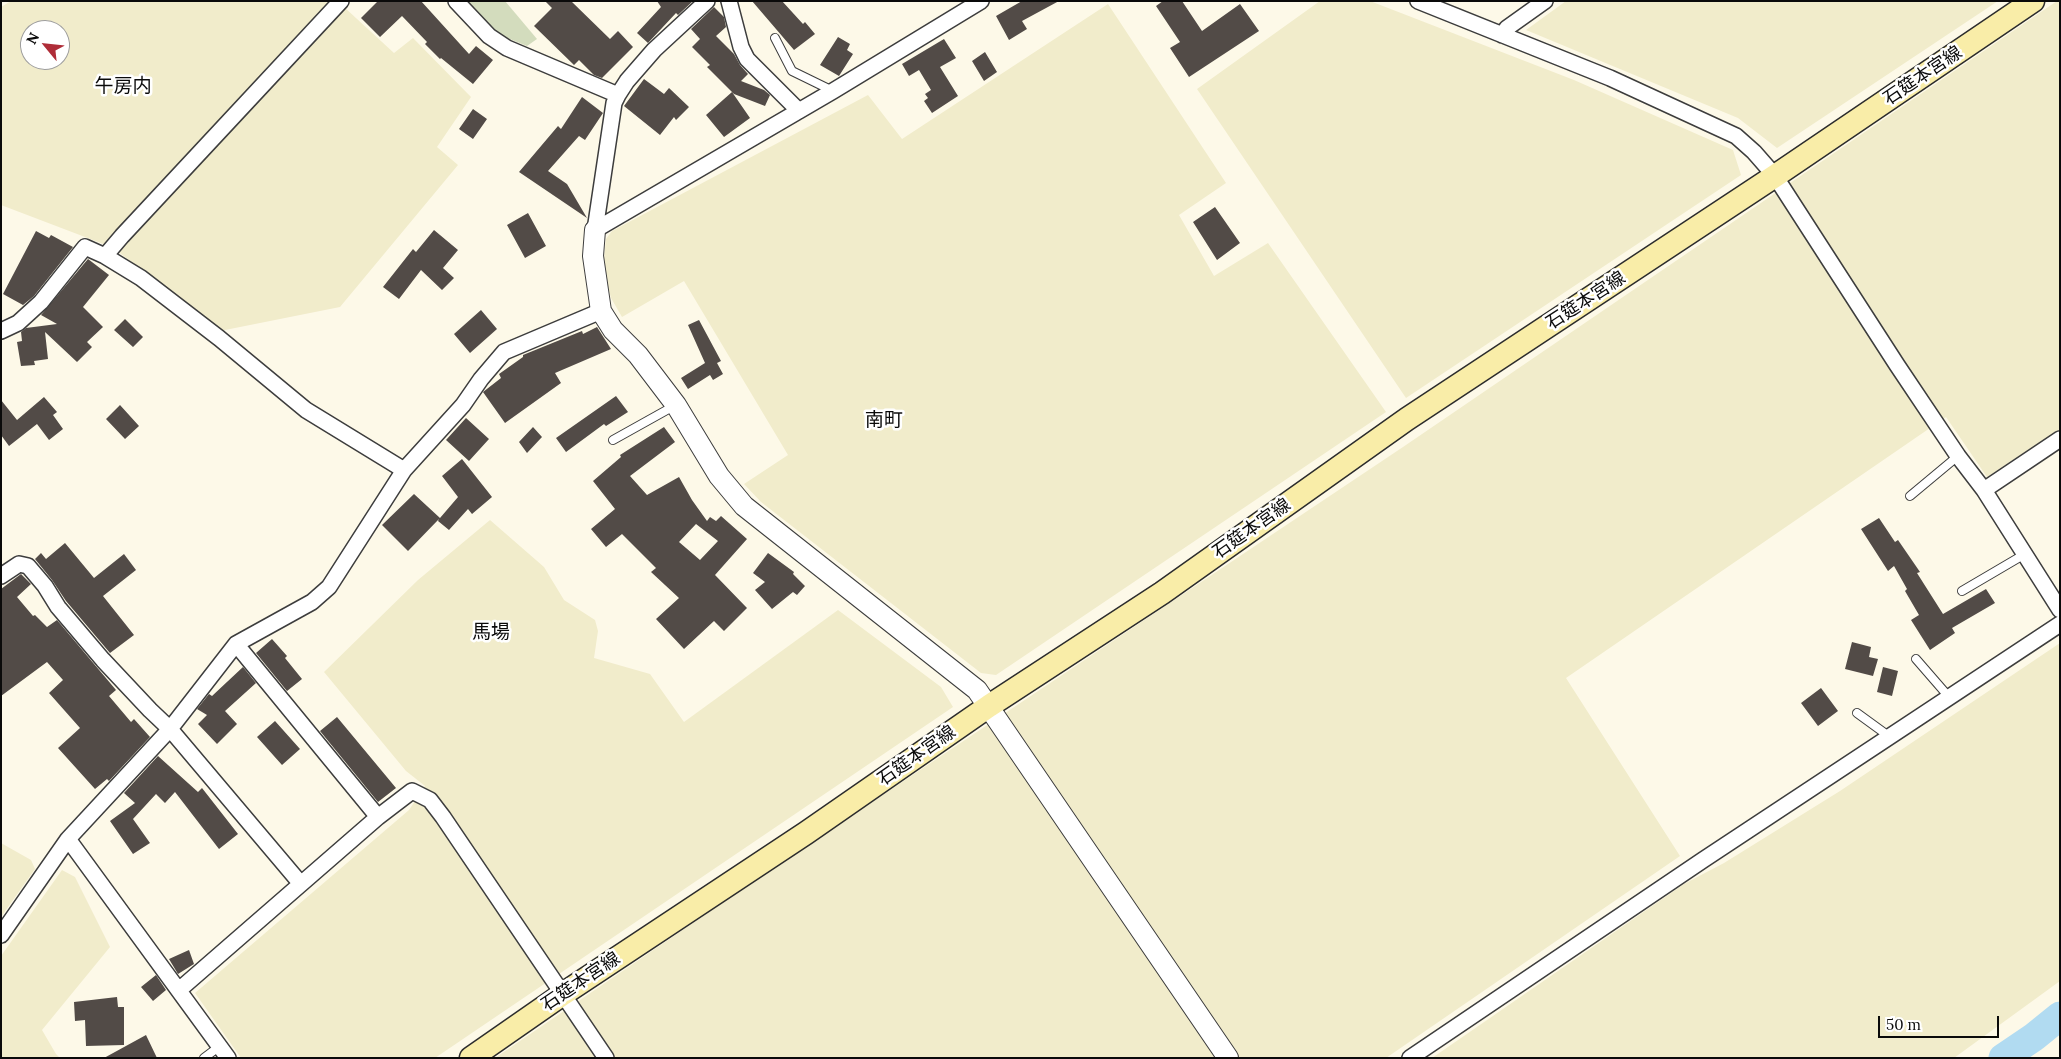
<!DOCTYPE html>
<meta charset="utf-8">
<style>
body{margin:0}
#map{position:relative;width:2061px;height:1059px;overflow:hidden;background:#fdf9e8;font-family:Lora,serif}
canvas{display:block}
.frame{position:absolute;inset:0;border:2px solid #0a0a0a;pointer-events:none}
.north{position:absolute;left:20px;top:20px;width:50px;height:50px;box-sizing:border-box;background:#fff;border:1px solid #9d9d9d;border-radius:50%;rotate:298deg;font-size:14px;font-weight:700;line-height:20px;text-align:center;color:#0a0a0a}
.north::after{content:'';display:block;margin:auto;width:18px;height:22px;background:#af2d38;clip-path:polygon(50% 0,100% 100%,50% 72%,0 100%)}
.scale{position:absolute;left:1878px;top:1016px;width:121px;height:22px;box-sizing:border-box;border:2px solid #0a0a0a;border-top:0;padding-left:6px;font-size:15px;line-height:18px;white-space:nowrap;color:#0a0a0a;-webkit-text-stroke:4px #fff;paint-order:stroke}
</style>
<div id="map">
<canvas width="2061" height="1059"></canvas>
<div class="frame"></div>
<div class="north">N</div>
<div class="scale">50 m</div>
</div>
<script>
const ctx = document.querySelector('canvas').getContext('2d');
ctx.lineJoin = 'round';
function fillPath(path, color) { ctx.fillStyle = color; ctx.fill(path, 'evenodd'); }
const toPath = rows => new Path2D(rows.map(r => 'M' + r).join(''));
function strokePath(path, color, width, dash) { ctx.strokeStyle = color; ctx.lineWidth = width; ctx.lineCap = dash ? 'butt' : 'round'; ctx.setLineDash(dash || []); ctx.stroke(path); }
function label(font, color, halo, rows, align = 'center') {
  ctx.font = font + ' Lora,"Noto Sans JP",serif'; ctx.lineWidth = 5; ctx.setLineDash([]); ctx.textBaseline = 'middle'; ctx.strokeStyle = halo; ctx.fillStyle = color; for (const [text, x, y, turn = 0] of rows) {
    ctx.save(); ctx.translate(x, y); ctx.rotate((+turn || 0) * Math.PI / 180); ctx.textAlign = isNaN(turn) ? turn : align; if (halo) ctx.strokeText(text, 0, 0); ctx.fillText(text, 0, 0); ctx.restore();
  }
}
fillPath(toPath([
 [11,1,330,1,106,245,1,205,1,7],
 [30,30,60,30,60,60,30,60],
 [1320,1,1370,1,1574,80,1733,150,1741,175,1406,398,1197,89],
 [1566,1,1998,1,1777,148,1738,118,1526,30],
 [2057,1,2060,1,2060,429,1987,477,1946,417,1566,678,1680,856,1386,1058,495,1058,778,865,1403,447],
 [1108,4,1226,183,1179,215,1214,276,1268,243,1386,412,996,675,981,673,761,502,744,484,788,455,684,281,622,317,611,298,608,286,604,259,606,239,612,231,868,95,902,139],
 [344,7,394,53,413,38,471,97,437,147,458,165,340,307,220,331,116,250],
 [490,520,544,567,564,600,595,620,598,631,594,658,650,674,684,722,838,610,941,687,953,707,435,1058,241,1058,195,993,409,810,425,786,406,771,324,672,418,580],
 [2060,643,2060,981,1954,1058,1432,1058,1684,884,1724,863,1840,791],
 [1,843,31,860,35,869,1,917],
 [62,870,75,877,110,947,42,1030,56,1054,60,1058,1,1058,1,956]
]), '#f1eccb');
fillPath(toPath([
 [463,1,505,1,537,39,527,46,495,33]
]), '#d3dcbd');
strokePath(toPath([
 [2003,1058,2034,1037,2060,1016]
]), '#b1dbf1', 29);
fillPath(toPath([
 [378,1,421,1,469,54,476,46,493,60,473,84,441,58,440,59,425,44,427,42,402,16,380,37,361,18],
 [545,1,571,1,610,39,618,31,633,47,602,78,594,75,579,60,574,65,534,26,552,8],
 [657,1,693,1,678,15,676,13,648,43,637,33,661,7],
 [752,1,782,1,803,24,805,22,815,34,794,50],
 [1022,1,1059,1,1022,21,1027,29,1009,40,996,16],
 [1163,1,1182,1,1202,31,1240,4,1259,31,1189,77,1170,48,1180,42,1156,6],
 [714,7,724,17,726,27,716,36,734,54,740,65,748,74,741,81,764,90,770,95,765,106,734,94,707,67,710,65,692,47,700,39,691,29],
 [838,37,850,44,847,50,853,54,839,76,820,65],
 [944,39,956,58,940,67,958,96,932,113,924,101,928,98,925,94,931,90,919,70,909,76,902,64],
 [985,52,997,72,984,81,972,61],
 [644,79,664,94,669,88,689,107,676,120,674,117,660,135,624,106],
 [732,92,750,118,724,137,706,115],
 [582,97,603,113,585,140,579,136,548,171,567,184,587,218,519,172,558,126,561,129],
 [473,109,487,119,473,139,459,129],
 [1215,207,1240,243,1217,260,1193,222],
 [528,213,546,246,525,258,507,225],
 [434,230,458,250,443,268,454,278,442,290,421,270,399,299,383,287,413,249,416,252],
 [36,231,49,238,51,235,73,247,34,296,23,305,3,294],
 [88,259,109,275,83,307,103,327,87,342,92,347,77,362,45,332,48,359,34,361,35,365,21,366,17,342,22,341,21,332,26,328,57,324,41,315],
 [481,310,497,329,470,353,454,334],
 [125,319,143,337,133,347,114,330],
 [699,320,721,361,717,363,723,374,713,380,710,375,688,389,681,378,705,363,688,325],
 [597,327,611,349,555,373,561,383,505,423,483,392,501,378,499,374,523,357,523,355,582,331,583,334],
 [616,396,628,412,606,426,604,424,566,452,556,438],
 [44,397,57,412,53,415,63,429,49,440,37,424,9,446,1,435,1,400,17,420],
 [120,405,139,426,125,439,106,419],
 [466,418,489,439,469,461,446,440],
 [533,427,542,437,527,453,519,442],
 [664,427,675,442,630,476,647,495,679,477,692,500,707,521,710,517,716,521,721,516,747,539,715,575,747,608,724,631,714,621,684,649,656,619,679,598,651,572,656,568,622,534,606,547,591,529,615,509,593,481,621,457,620,455],
 [696,524,718,541,700,560,679,542],
 [462,459,492,497,472,514,468,509,449,530,438,521,439,519,408,551,382,525,414,494,440,518,458,497,442,476],
 [1879,518,1895,542,1898,540,1920,572,1917,573,1943,614,1986,589,1995,603,1952,628,1955,633,1930,650,1911,620,1919,615,1905,591,1907,589,1894,566,1888,571,1861,529],
 [65,543,94,578,124,554,136,570,103,596,134,635,110,653,66,601,52,580,35,559,41,553,46,559],
 [768,553,794,572,793,574,805,586,797,595,793,592,772,609,755,590,765,582,753,573],
 [21,574,31,584,17,597,33,616,35,615,47,627,57,620,116,690,109,696,131,722,134,719,150,737,109,781,107,779,95,789,58,748,80,728,49,693,63,680,47,662,1,696,1,589],
 [272,639,287,656,285,658,302,679,287,691,256,653],
 [1852,642,1871,647,1869,657,1878,659,1873,676,1845,669],
 [243,667,256,683,225,711,237,724,217,744,198,724,207,715,197,709,209,694,212,696],
 [1883,667,1898,671,1892,696,1877,692],
 [1821,688,1838,711,1818,726,1801,703],
 [337,717,396,788,378,802,320,731],
 [275,721,300,749,282,765,257,737],
 [158,756,198,792,202,788,238,834,219,849,175,792,165,803,156,794,133,819,150,843,133,854,110,821,135,803,124,793],
 [189,950,194,964,178,974,169,959],
 [156,975,166,990,153,1001,141,987],
 [117,997,118,1007,124,1007,124,1045,86,1046,85,1020,75,1021,74,1002],
 [146,1035,157,1058,104,1058]
]), '#524b47');
const service = toPath([
 [775,38,792,71,833,91],
 [613,440,674,406],
 [1910,496,1958,456],
 [1962,591,2025,554],
 [1916,659,1949,697],
 [1857,713,1890,737],
 [204,1058,220,1046]
]);
const minor = toPath([
 [456,1,489,36,507,48,618,95],
 [729,1,741,47,747,59,799,111],
 [1418,1,1610,78,1736,136,1754,152,1775,176,1897,365,1958,456,1984,490,2060,610],
 [1502,35,1507,28,1545,1],
 [595,230,833,91,981,1],
 [595,230,614,103,618,95,627,81,654,50,707,1],
 [105,256,141,278,219,338,306,410,404,470],
 [1,331,18,323,41,302,85,247,105,256,122,236,341,1],
 [1984,490,2060,439],
 [1,576,19,564,28,566,45,586,58,607,103,660,150,710,170,729,301,884],
 [236,644,378,817],
 [68,839,228,1058],
 [1,935,68,839,170,729,236,644,312,602,329,587,404,470,463,405,481,379,504,352,601,311],
 [179,990,378,817,412,791,430,800,443,817,606,1058],
 [1410,1058,1703,860,2060,624]
]);
const tertiary = toPath([
 [595,230,593,256,601,311,613,330,638,355,676,405,719,476,744,506,977,690,1228,1058]
]);
const secondary = toPath([
 [471,1058,563,994,806,833,989,706,1162,593,1407,419,1775,176,2033,1]
]);
strokePath(service, '#3d3d3d', 10);
strokePath(minor, '#3d3d3d', 18);
strokePath(tertiary, '#3d3d3d', 22);
strokePath(secondary, '#2c2c2c', 25);
strokePath(service, '#fff', 8);
strokePath(minor, '#fff', 15);
strokePath(tertiary, '#fff', 20);
strokePath(secondary, '#f9eda8', 22);
label('18px', '#0a0a0a', '#fff', [
 ["石筵本宮線",1923,76,-34],
 ["石筵本宮線",1586,301,-33],
 ["石筵本宮線",1252,529,-35],
 ["石筵本宮線",917,756,-35],
 ["石筵本宮線",581,982,-34]
]);
label('19px', '#0a0a0a', '#fff', [
 ["午房内",123,87],
 ["南町",884,421],
 ["馬場",491,633]
]);
</script>
